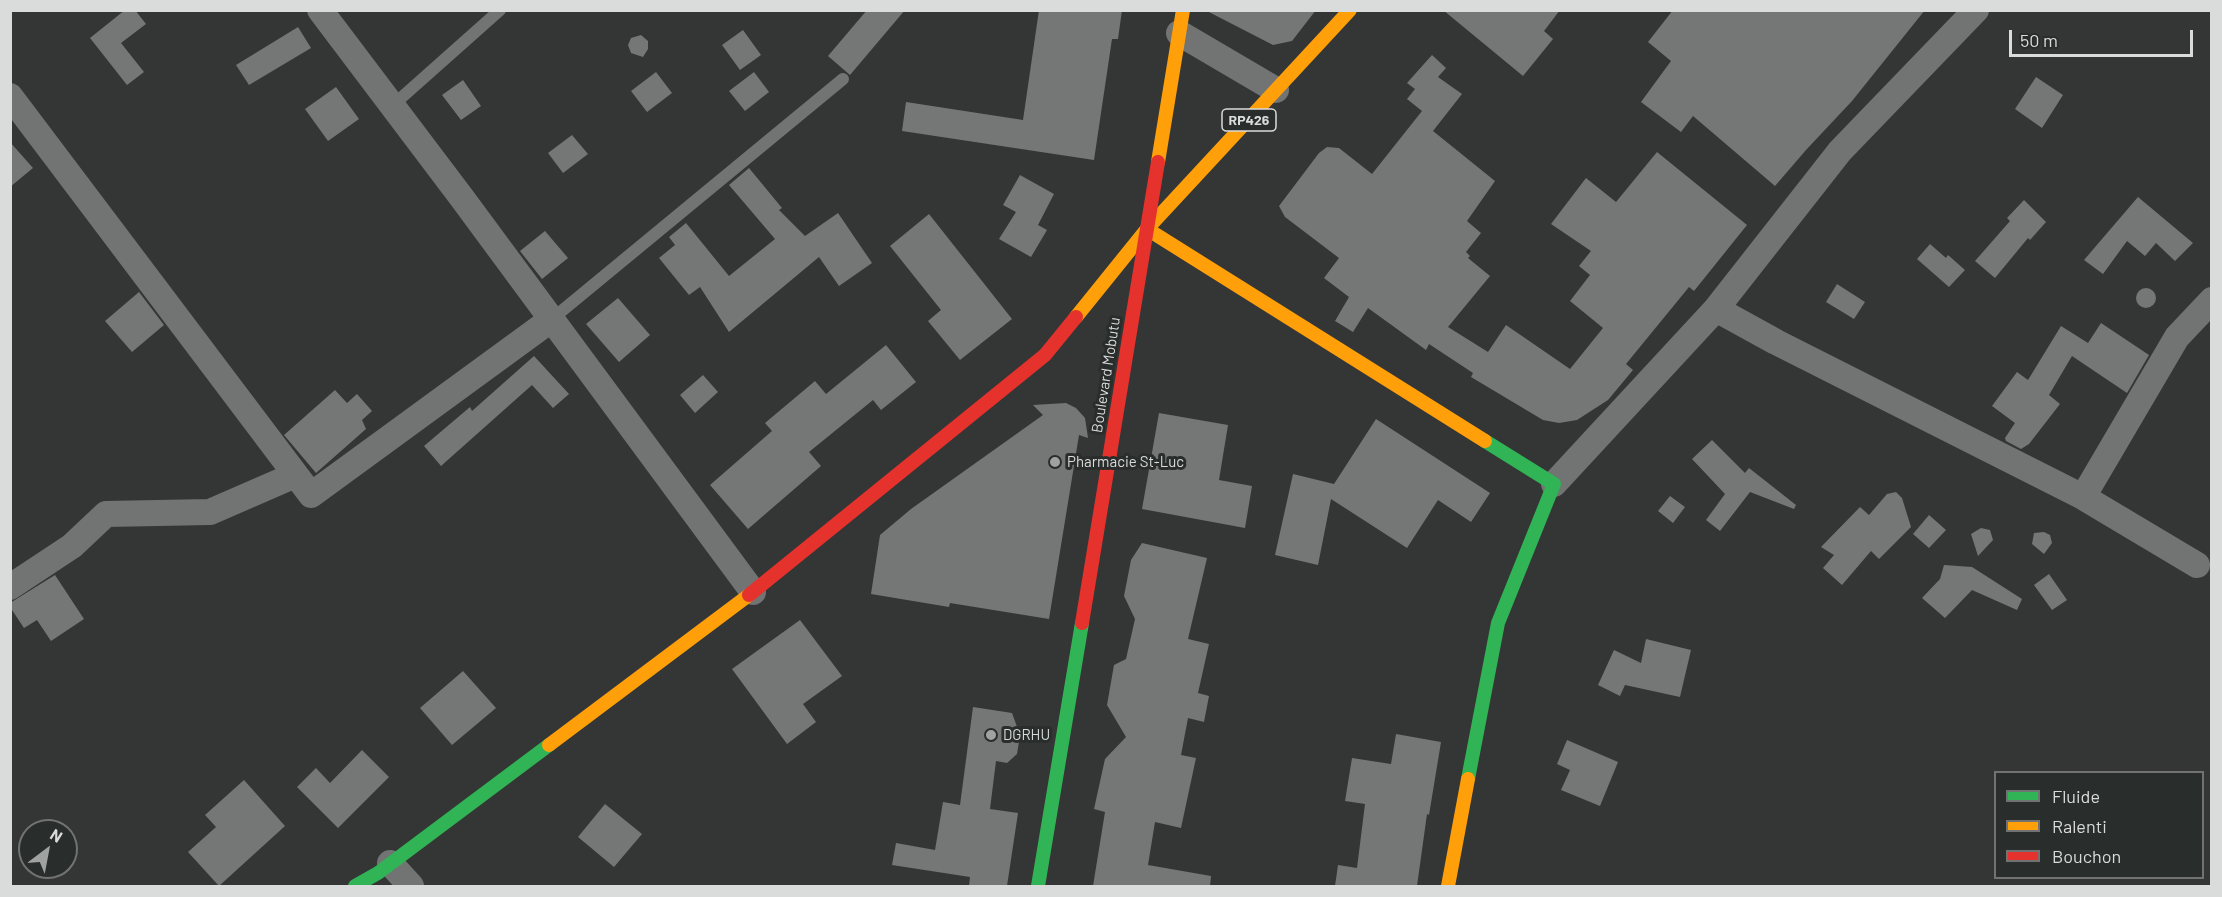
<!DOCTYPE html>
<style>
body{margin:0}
#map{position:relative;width:2222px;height:897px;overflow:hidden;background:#343635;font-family:Barlow,sans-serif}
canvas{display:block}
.frame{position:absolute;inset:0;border:12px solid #dadcdb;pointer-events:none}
.legend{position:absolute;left:1994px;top:771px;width:210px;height:108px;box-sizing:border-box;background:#292d2b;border:2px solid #707371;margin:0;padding:8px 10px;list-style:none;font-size:18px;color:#dadcdb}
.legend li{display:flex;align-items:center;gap:12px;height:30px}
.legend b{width:30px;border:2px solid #707371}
.north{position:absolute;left:18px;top:819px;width:60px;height:60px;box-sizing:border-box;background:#292d2b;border:2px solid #707371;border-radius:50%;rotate:32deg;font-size:16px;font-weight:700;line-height:24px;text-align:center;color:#dadcdb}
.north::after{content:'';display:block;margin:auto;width:21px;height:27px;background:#a0a2a1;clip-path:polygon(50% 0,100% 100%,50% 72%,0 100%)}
.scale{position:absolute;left:2009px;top:30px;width:184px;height:27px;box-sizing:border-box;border:3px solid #dadcdb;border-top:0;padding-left:8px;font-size:18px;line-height:21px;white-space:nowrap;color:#dadcdb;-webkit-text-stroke:4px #292d2b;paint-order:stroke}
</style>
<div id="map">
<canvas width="2222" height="897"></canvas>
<div class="frame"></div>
<ul class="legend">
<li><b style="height:8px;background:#30b455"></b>Fluide</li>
<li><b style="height:8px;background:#ff9f0a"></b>Ralenti</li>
<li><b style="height:8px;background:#e5322d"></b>Bouchon</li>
</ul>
<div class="north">N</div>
<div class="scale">50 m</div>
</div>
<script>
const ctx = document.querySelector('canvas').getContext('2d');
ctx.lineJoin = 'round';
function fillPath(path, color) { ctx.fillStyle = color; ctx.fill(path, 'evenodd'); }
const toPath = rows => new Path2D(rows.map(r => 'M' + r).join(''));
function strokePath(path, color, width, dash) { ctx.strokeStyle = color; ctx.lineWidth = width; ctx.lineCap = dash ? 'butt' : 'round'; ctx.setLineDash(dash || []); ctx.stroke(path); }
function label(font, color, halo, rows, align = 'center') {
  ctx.font = font + ' Barlow,sans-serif'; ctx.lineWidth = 6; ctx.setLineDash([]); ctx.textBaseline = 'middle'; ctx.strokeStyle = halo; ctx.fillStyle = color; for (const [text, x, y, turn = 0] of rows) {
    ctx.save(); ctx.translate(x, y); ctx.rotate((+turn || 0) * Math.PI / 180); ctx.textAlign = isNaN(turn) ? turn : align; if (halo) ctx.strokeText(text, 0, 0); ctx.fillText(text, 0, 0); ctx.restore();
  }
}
fillPath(toPath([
 [125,10,135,10,146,24,121,43,144,72,127,85,90,38],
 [867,10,905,10,850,75,828,56],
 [1039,10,1122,10,1118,39,1112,39,1094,160,902,131,906,102,1023,120],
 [1205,10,1316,10,1292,41,1273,45],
 [1443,10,1560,10,1544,31,1553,39,1523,76],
 [1673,10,1925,10,1852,101,1806,150,1775,186,1693,116,1681,132,1641,102,1671,61,1648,42],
 [298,27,311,48,249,85,236,65],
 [743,30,761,55,740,70,722,45],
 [641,35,648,41,648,49,643,57,631,53,628,45,631,38],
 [1432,55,1446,68,1438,77,1462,94,1433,131,1495,181,1467,221,1481,233,1466,252,1470,256,1468,258,1490,276,1448,327,1488,352,1506,325,1570,369,1603,328,1570,301,1590,275,1579,266,1591,251,1551,224,1586,178,1616,202,1657,152,1747,225,1694,291,1689,287,1626,364,1633,370,1608,400,1577,420,1559,423,1543,420,1471,377,1473,373,1429,344,1426,350,1368,308,1353,332,1335,321,1349,297,1324,278,1339,258,1285,217,1279,206,1319,153,1327,147,1339,148,1372,174,1422,111,1407,99,1415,89,1407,83],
 [656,72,672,93,647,112,631,91],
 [754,72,769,92,745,111,729,91],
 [2036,77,2063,95,2042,128,2015,109],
 [463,80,481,106,461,120,442,95],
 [336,87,359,119,328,141,305,109],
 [572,135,588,154,563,173,548,153],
 [10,142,33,168,10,187],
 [749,168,782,208,779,210,805,236,838,213,872,263,839,286,819,257,729,332,700,287,689,295,659,258,675,245,669,237,686,223,729,276,775,239,729,185],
 [1020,175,1054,194,1038,225,1047,230,1031,257,999,239,1016,212,1003,205],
 [2138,197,2193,243,2175,261,2156,243,2145,256,2127,241,2103,274,2084,260],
 [2024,200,2046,222,2030,240,2028,238,1995,278,1975,261,2010,221,2007,218],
 [929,214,1012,319,960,360,928,321,941,310,890,246],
 [545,231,568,258,542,279,520,251],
 [1930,244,1946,258,1948,255,1965,270,1949,287,1917,259],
 [1837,284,1865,302,1854,319,1826,302],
 '2136 298a10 10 0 1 1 20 0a10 10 0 1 1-20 0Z',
 [139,292,164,325,132,352,105,321],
 [618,298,650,335,619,362,586,324],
 [2101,323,2149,355,2127,393,2072,356,2049,395,2060,404,2029,444,2021,449,2006,441,2005,438,2015,423,1992,406,2017,372,2028,380,2061,326,2088,343],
 [886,345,916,382,881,410,873,400,809,452,821,466,748,529,710,485,772,431,765,423,815,381,826,394],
 [534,356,569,394,553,408,532,385,441,466,424,446,470,407,472,411],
 [703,375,718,392,695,413,680,395],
 [335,390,347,403,357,394,372,411,362,420,366,429,316,473,284,435],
 [1066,403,1076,408,1085,418,1088,438,1079,435,1049,619,950,603,949,607,871,594,880,535,911,509,1043,415,1033,405],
 [1159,413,1228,425,1219,480,1252,486,1245,528,1142,509],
 [1376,419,1490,493,1471,522,1438,500,1407,548,1331,499,1318,565,1275,555,1293,474,1334,484],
 [1712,440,1745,473,1749,468,1796,505,1794,509,1750,492,1720,531,1706,520,1725,494,1692,459],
 [1896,492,1902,498,1911,527,1879,559,1871,551,1842,585,1823,568,1834,555,1821,547,1860,507,1869,515,1887,494],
 [1670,496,1685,507,1673,523,1658,511],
 [1929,515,1946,530,1929,548,1913,534],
 [1981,528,1990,530,1993,540,1978,556,1971,534],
 [2044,532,2050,535,2052,543,2044,554,2032,544,2034,533],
 [1142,543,1207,558,1188,639,1209,644,1198,693,1209,696,1204,722,1188,718,1181,755,1196,758,1181,828,1155,822,1148,865,1211,876,1210,886,1093,886,1105,812,1094,809,1105,759,1126,737,1107,705,1114,665,1126,659,1135,619,1124,596,1131,560],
 [1944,565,1972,567,2022,599,2017,610,1972,590,1945,618,1922,598,1940,579],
 [2049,574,2067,600,2052,610,2034,585],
 [55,575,84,619,51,641,37,620,24,628,10,607,10,603],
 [800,620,842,676,803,704,816,722,787,744,732,669],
 [1646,639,1691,650,1680,697,1625,685,1620,696,1598,685,1614,650,1641,663],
 [463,671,496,708,452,745,420,708],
 [973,707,1012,713,1020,735,1017,754,1007,763,996,761,990,809,1018,813,1007,886,969,886,970,877,892,865,896,843,935,850,943,802,960,805],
 [1396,734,1441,742,1429,815,1427,814,1417,886,1335,886,1338,865,1357,868,1365,804,1345,801,1352,758,1391,764],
 [1567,740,1618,762,1600,806,1561,790,1570,770,1557,764],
 [362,750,389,777,338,828,297,787,316,768,330,783],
 [244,780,285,826,219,886,188,852,216,827,205,815],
 [605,804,642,834,614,867,578,837]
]), '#757776');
strokePath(toPath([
 [392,106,500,10],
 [552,319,843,79]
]), '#727473', 12);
strokePath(toPath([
 [320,10,462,198,753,592],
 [1179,33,1276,90],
 [10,96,311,495,552,319],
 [1716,309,1776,342,2083,497,2197,565],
 [1554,484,1716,309,1840,151,1976,10],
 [2083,497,2177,337,2212,300],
 [10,587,72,546,106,514,210,512,295,475],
 [390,863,411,886]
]), '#727473', 26);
strokePath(toPath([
 [1468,779,1498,623,1554,484,1485,441],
 [355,886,378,873,549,745],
 [1038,886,1082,623]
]), '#30b455', 14);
strokePath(toPath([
 [1158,162,1183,10],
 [1147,229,1350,10],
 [1076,317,1147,229,1485,441],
 [549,745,749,595],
 [1448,886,1468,779]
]), '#ff9f0a', 14);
strokePath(toPath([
 [749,595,1045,355,1076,317],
 [1082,623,1158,162]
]), '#e5322d', 14);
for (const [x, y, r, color] of [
 [1055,462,6,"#a0a2a1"],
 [991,735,6,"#a0a2a1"]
]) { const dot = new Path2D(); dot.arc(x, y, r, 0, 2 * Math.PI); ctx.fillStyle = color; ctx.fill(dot); strokePath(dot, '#292d2b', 2); }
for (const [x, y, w] of [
 [1249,120,54]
]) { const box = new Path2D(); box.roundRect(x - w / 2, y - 11, w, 22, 4.5); ctx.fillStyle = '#292d2b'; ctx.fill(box); strokePath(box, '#dadcdb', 1.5); }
label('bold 14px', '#dadcdb', null, [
 ["RP426",1249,120]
]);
label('15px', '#dadcdb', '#292d2b', [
 ["Boulevard Mobutu",1106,375,-81]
]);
label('15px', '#dadcdb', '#292d2b', [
 ["Pharmacie St-Luc",1067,462],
 ["DGRHU",1003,735]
], 'left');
</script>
